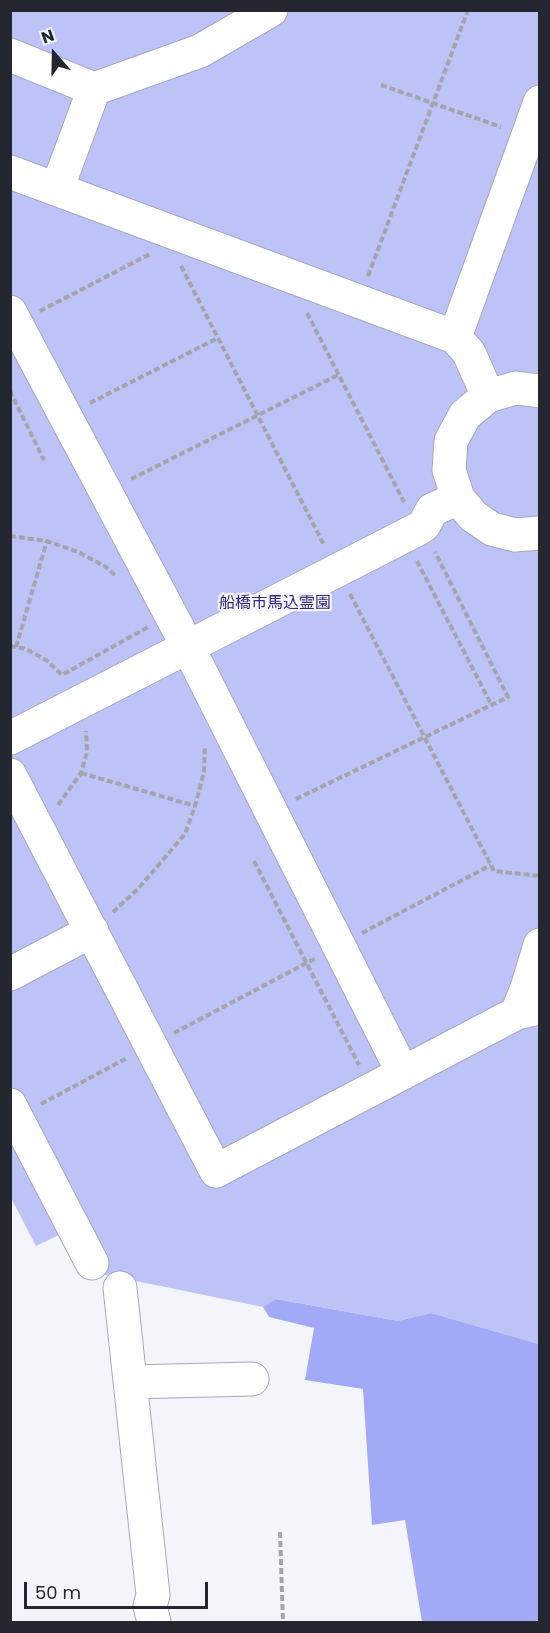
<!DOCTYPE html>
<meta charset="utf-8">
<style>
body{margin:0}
#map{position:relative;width:550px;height:1633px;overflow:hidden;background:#f4f5fa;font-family:Poppins,sans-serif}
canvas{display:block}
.frame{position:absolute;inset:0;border:12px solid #242630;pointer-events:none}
.north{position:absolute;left:24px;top:24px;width:60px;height:60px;-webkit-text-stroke:4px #f4f5fa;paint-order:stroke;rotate:340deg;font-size:16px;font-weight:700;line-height:24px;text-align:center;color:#242630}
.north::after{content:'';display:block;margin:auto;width:21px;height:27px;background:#242630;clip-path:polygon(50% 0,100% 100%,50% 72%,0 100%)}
.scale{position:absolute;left:24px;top:1582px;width:184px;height:27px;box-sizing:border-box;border:3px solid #242630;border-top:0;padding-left:8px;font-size:18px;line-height:21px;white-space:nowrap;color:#242630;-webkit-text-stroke:4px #f4f5fa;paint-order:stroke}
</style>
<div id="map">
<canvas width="550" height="1633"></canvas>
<div class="frame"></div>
<div class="north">N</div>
<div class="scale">50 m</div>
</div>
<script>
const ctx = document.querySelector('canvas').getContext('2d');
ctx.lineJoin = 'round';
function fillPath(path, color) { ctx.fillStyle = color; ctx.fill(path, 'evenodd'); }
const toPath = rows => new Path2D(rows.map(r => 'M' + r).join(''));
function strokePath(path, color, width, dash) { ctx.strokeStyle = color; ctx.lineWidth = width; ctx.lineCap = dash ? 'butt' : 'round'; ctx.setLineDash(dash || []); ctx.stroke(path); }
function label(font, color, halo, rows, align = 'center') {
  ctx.font = font + ' Poppins,"Noto Sans JP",sans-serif'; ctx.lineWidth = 4.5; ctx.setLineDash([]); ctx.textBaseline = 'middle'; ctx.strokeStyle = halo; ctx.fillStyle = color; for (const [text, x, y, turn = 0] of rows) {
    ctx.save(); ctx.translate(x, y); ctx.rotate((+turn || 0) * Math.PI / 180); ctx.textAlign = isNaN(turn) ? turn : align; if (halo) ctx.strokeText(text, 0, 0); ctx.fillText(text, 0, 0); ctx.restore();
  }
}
fillPath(toPath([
 [11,11,539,11,539,1344,431,1313,398,1321,277,1299,263,1307,82,1270,63,1233,36,1246,11,1198]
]), '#bdc3f6');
fillPath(toPath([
 [276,1299,398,1321,431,1313,539,1344,539,1622,422,1622,405,1520,372,1525,363,1389,305,1380,314,1328,269,1317,263,1307]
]), '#a2a9f7');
const minor = toPath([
 [10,55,94,89,200,51,271,10],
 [10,172,455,337,469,353,488,396],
 [57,189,94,89],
 [10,312,188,647,403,1073],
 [455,337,540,102],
 [540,391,516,388,488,396,465,415,451,441,449,470,458,498,473,516,492,529,515,535,540,533],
 [10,738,418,529,424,525,432,510,458,498],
 [10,775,216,1171,517,1013,540,1008],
 [10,974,92,931],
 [517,1013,527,988,540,945],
 [10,1105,92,1263],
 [120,1288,153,1595,150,1606,154,1622],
 [130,1382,252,1379]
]);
strokePath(minor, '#a5a8c2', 35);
strokePath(toPath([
 [381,85,501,127],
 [181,266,324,545],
 [368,276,468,10],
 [40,311,150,254],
 [307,313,404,502],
 [10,391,44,460],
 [90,403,218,338],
 [131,479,338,375],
 [10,536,47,541,78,552,106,567,117,577],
 [417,561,491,704],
 [350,594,494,871,540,876],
 [10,646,26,649,46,660,62,675,148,627],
 [16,647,47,541],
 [81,773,195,806],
 [296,799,508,697,435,552],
 [58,805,81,773,87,752,86,731],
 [254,861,359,1065],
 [113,912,138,889,185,834,195,806,204,772,205,746],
 [362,933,491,865],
 [174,1033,316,958],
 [41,1104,127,1058],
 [280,1532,283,1622]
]), '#a3a4ab', 4, [6, 3]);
strokePath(minor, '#fff', 33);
label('16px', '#302a81', '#f4f5fa', [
 ["船橋市馬込霊園",275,604]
]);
</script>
